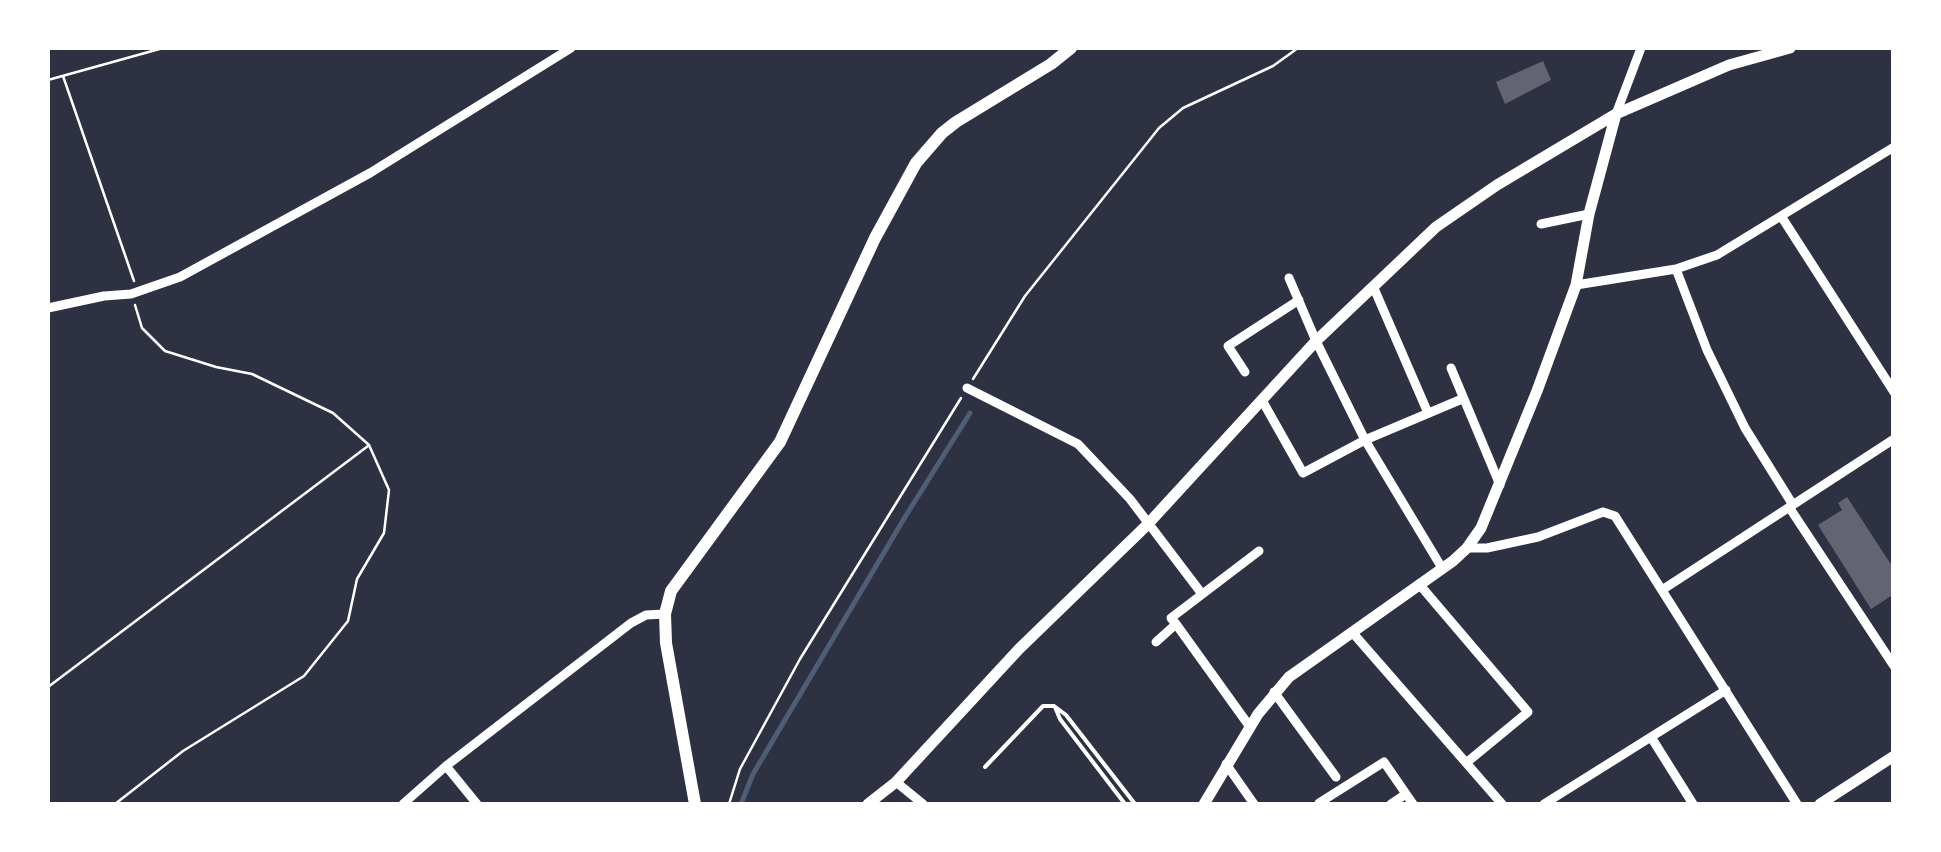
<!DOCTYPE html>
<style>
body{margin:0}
#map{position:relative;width:1941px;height:852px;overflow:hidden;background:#2d3142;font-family:Lato,sans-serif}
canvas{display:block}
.frame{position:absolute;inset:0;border:50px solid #fff;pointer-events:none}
</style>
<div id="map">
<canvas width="1941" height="852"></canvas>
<div class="frame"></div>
</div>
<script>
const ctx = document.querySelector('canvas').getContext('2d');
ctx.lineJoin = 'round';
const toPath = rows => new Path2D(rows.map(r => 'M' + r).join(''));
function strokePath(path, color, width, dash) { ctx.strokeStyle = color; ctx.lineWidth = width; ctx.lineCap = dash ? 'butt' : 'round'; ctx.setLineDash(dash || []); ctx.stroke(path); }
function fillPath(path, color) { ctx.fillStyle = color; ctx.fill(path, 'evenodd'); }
strokePath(toPath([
 [741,804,753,774,905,517,970,413]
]), '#4f5d75', 5);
fillPath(toPath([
 [1543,61,1551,80,1505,104,1496,82],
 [1847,497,1894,569,1894,594,1871,609,1818,525,1842,510,1838,503]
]), '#626471');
strokePath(toPath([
 [63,76,134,281],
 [48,80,163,48],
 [973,379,1025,296,1159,128,1183,108,1273,66,1298,48],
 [48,687,368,446],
 [115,804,183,751,304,676,348,621,357,579,384,533,389,490,369,445,333,413,252,374,216,367,165,351,142,328,135,305],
 [729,804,740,769,800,659,961,398]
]), '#fff', 2.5);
strokePath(toPath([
 [1054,706,1066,715,1135,804],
 [1055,707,1060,719,1125,804],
 [985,767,1043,706,1054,706]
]), '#fff', 4);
strokePath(toPath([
 [1616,114,1641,48],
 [1781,216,1894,392],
 [1541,224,1589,214],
 [1676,269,1707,350,1745,428,1793,505],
 [1289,278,1316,341,1365,440,1442,568],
 [1576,285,1676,269,1717,255,1894,147],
 [1373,286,1428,413],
 [48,308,104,296,131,294,180,277,370,173,571,48],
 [1451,368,1500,485],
 [1245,372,1228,346,1299,300],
 [967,388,1078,444,1130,499,1202,594],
 [1263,402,1303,473,1365,440,1462,399],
 [1789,507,1894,666],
 [1467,548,1487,548,1538,537,1603,512,1615,516,1797,804],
 [1419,584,1528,712,1466,763],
 [1662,590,1894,439],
 [1176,624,1250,727],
 [1352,632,1502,804],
 [1156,642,1176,624,1171,618,1259,551],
 [1274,692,1336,777],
 [1651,737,1693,804],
 [1226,764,1254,804],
 [446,766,477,804],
 [896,782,923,804],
 [1319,803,1384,762,1413,804],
 [403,804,446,766,631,623,646,615,665,614],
 [1391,804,1406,794],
 [1544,804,1726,690]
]), '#fff', 9);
strokePath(toPath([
 [868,804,896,782,1019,649,1147,525,1316,341,1436,227,1497,185,1616,114,1729,65,1790,48],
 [1204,804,1258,714,1289,677,1453,561,1467,548,1481,528,1537,391,1576,285,1589,214,1616,114],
 [1820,804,1894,756]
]), '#fff', 11);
strokePath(toPath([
 [695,804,666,643,665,614,671,591,780,442,875,238,916,163,942,133,956,122,1051,64,1071,48]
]), '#fff', 12);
</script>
